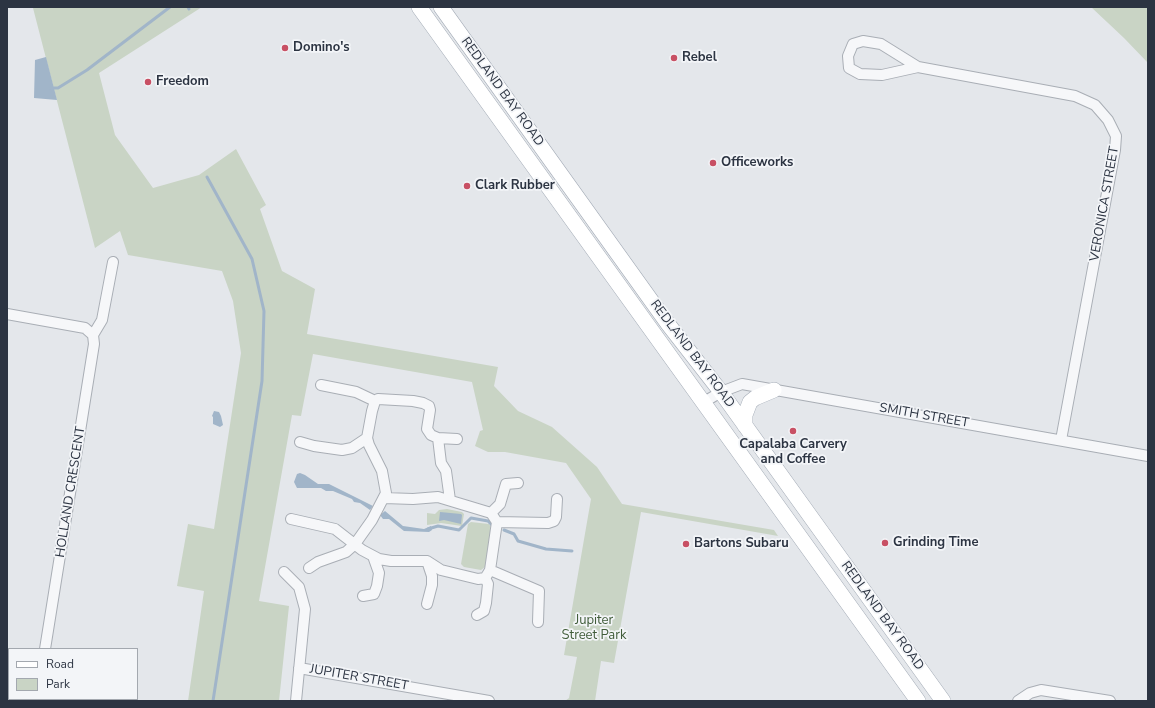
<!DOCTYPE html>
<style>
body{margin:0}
#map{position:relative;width:1155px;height:708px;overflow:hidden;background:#e4e7eb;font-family:"Nunito Sans",sans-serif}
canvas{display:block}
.frame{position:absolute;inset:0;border:8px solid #2c3442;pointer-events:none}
.legend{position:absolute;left:8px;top:648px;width:130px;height:52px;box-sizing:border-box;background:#f3f5f8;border:1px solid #a3a8af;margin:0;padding:5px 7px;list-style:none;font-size:12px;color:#2c3442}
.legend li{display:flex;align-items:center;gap:8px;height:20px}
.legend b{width:20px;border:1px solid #a3a8af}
</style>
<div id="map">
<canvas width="1155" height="708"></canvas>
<div class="frame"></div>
<ul class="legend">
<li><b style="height:5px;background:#fff"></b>Road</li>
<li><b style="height:11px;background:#c9d4c5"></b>Park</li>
</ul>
</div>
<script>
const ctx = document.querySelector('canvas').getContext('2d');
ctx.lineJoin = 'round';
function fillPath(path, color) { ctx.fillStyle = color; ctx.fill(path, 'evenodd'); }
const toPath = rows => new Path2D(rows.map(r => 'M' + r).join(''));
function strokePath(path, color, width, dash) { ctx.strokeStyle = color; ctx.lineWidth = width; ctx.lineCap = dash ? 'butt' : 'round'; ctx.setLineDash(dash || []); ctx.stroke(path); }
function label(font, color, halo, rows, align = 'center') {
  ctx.font = font + ' "Nunito Sans",sans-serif'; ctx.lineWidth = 3.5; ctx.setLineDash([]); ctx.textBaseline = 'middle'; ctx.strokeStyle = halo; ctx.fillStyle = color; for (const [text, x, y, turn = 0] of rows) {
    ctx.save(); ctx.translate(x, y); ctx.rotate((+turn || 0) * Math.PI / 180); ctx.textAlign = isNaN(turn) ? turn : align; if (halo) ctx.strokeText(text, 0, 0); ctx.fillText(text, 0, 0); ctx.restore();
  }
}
fillPath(toPath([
 [28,7,202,7,99,73,115,135,153,188,199,175,236,149,266,205,260,209,282,271,315,289,307,334,498,367,494,386,518,411,552,427,597,467,622,504,774,530,778,536,641,512,614,663,601,661,595,701,565,701,569,698,577,657,564,655,591,499,566,463,505,452,488,452,475,446,480,431,483,430,472,382,313,354,301,416,292,415,259,601,289,606,279,701,188,701,204,591,177,586,188,524,214,529,241,353,233,301,222,271,128,255,120,231,95,248,33,8],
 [1091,7,1148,7,1148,63,1124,38],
 [447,509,462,512,464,514,462,526,441,523,427,525,427,513,435,514,439,510],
 [471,522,489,524,491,527,485,567,481,570,464,567,461,564,468,524]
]), '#c9d4c5');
fillPath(toPath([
 [46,57,57,100,34,98,35,60],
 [214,411,219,412,221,416,223,425,220,427,213,424,213,417,212,416],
 [300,473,305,475,318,484,329,484,373,506,370,510,360,503,354,502,352,499,333,491,326,491,321,488,297,488,294,482,297,474],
 [385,511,403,526,424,529,431,526,432,530,429,532,404,531,389,519,383,519,380,515],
 [440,512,461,514,462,515,461,524,444,520,439,521]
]), '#a1b5c9');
strokePath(toPath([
 [188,7,189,9],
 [51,88,58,88,87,70,170,7],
 [207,177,252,259,264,311,262,381,213,701],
 [428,529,438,526,459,530,471,518,488,521,493,526],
 [504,530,514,534,518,541,546,549,572,551]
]), '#a1b5c9', 3);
const street = toPath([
 [918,67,881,44,863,41,853,44,848,56,849,68,860,74,882,75,918,67,1075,96,1095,105,1108,120,1116,136,1115,150,1061,440],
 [7,314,85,328,93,335,94,344,45,649],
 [93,335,102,320,113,262],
 [321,385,356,392,375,401],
 [704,402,721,392,742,384,1148,456],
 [438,438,457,439],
 [300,442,314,446,342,450,352,448,367,438],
 [491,513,500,504,506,484,518,483],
 [291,519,335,529,362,550,379,559,391,561,427,561,441,570,478,579,485,578,487,575,490,570,497,522,491,513,438,497,413,499,384,498],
 [497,522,548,523,554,521,556,517,557,499],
 [427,561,432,576,432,585,427,604],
 [309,568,318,562,346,552,355,544,372,520,386,493,382,471,369,445,367,438,372,411,375,401,378,399,413,401,423,403,429,406,430,410,427,429,431,435,438,438,441,463,446,471,450,500],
 [490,570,539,591,538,622],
 [284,572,299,587,305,609,296,701],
 [363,596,374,594,377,586,379,573,373,556],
 [477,615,484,611,486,603,488,584,485,578],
 [299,668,489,701],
 [37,701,37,699],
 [1018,701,1030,693,1041,690,1110,701]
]);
const primary = toPath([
 [419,7,918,701],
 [441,7,668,324,721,392,943,701],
 [745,426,745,415,750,402,755,398,774,390]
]);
strokePath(street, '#a9aeb5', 12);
strokePath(primary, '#a3abb6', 16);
strokePath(street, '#f6f7f9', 10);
strokePath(primary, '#fff', 15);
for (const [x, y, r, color] of [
 [285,48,4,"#c85064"],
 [674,58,4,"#c85064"],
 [148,82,4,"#c85064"],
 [713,163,4,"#c85064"],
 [467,186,4,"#c85064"],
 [793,431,4,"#c85064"],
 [885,543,4,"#c85064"],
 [686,544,4,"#c85064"]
]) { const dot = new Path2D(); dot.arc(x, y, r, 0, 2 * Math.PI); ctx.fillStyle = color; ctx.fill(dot); strokePath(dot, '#f3f5f8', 1.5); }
label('bold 13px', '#2c3442', '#f3f5f8', [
 ["Domino's",293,48],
 ["Rebel",682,58],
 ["Freedom",156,82],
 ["Officeworks",721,163],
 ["Clark Rubber",475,186],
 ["Capalaba Carvery",793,445,"center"],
 ["and Coffee",793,460,"center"],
 ["Grinding Time",893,543],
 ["Bartons Subaru",694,544]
], 'left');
label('13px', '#2c3442', '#f3f5f8', [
 ["REDLAND BAY ROAD",502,92,54],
 ["VERONICA STREET",1105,204,-80],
 ["REDLAND BAY ROAD",692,354,53],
 ["SMITH STREET",924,416,10],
 ["HOLLAND CRESCENT",71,492,-81],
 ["REDLAND BAY ROAD",882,616,54],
 ["JUPITER STREET",359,678,10]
]);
label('13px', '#415d3a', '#f3f5f8', [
 ["Jupiter",594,621],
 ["Street Park",594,636]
]);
</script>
